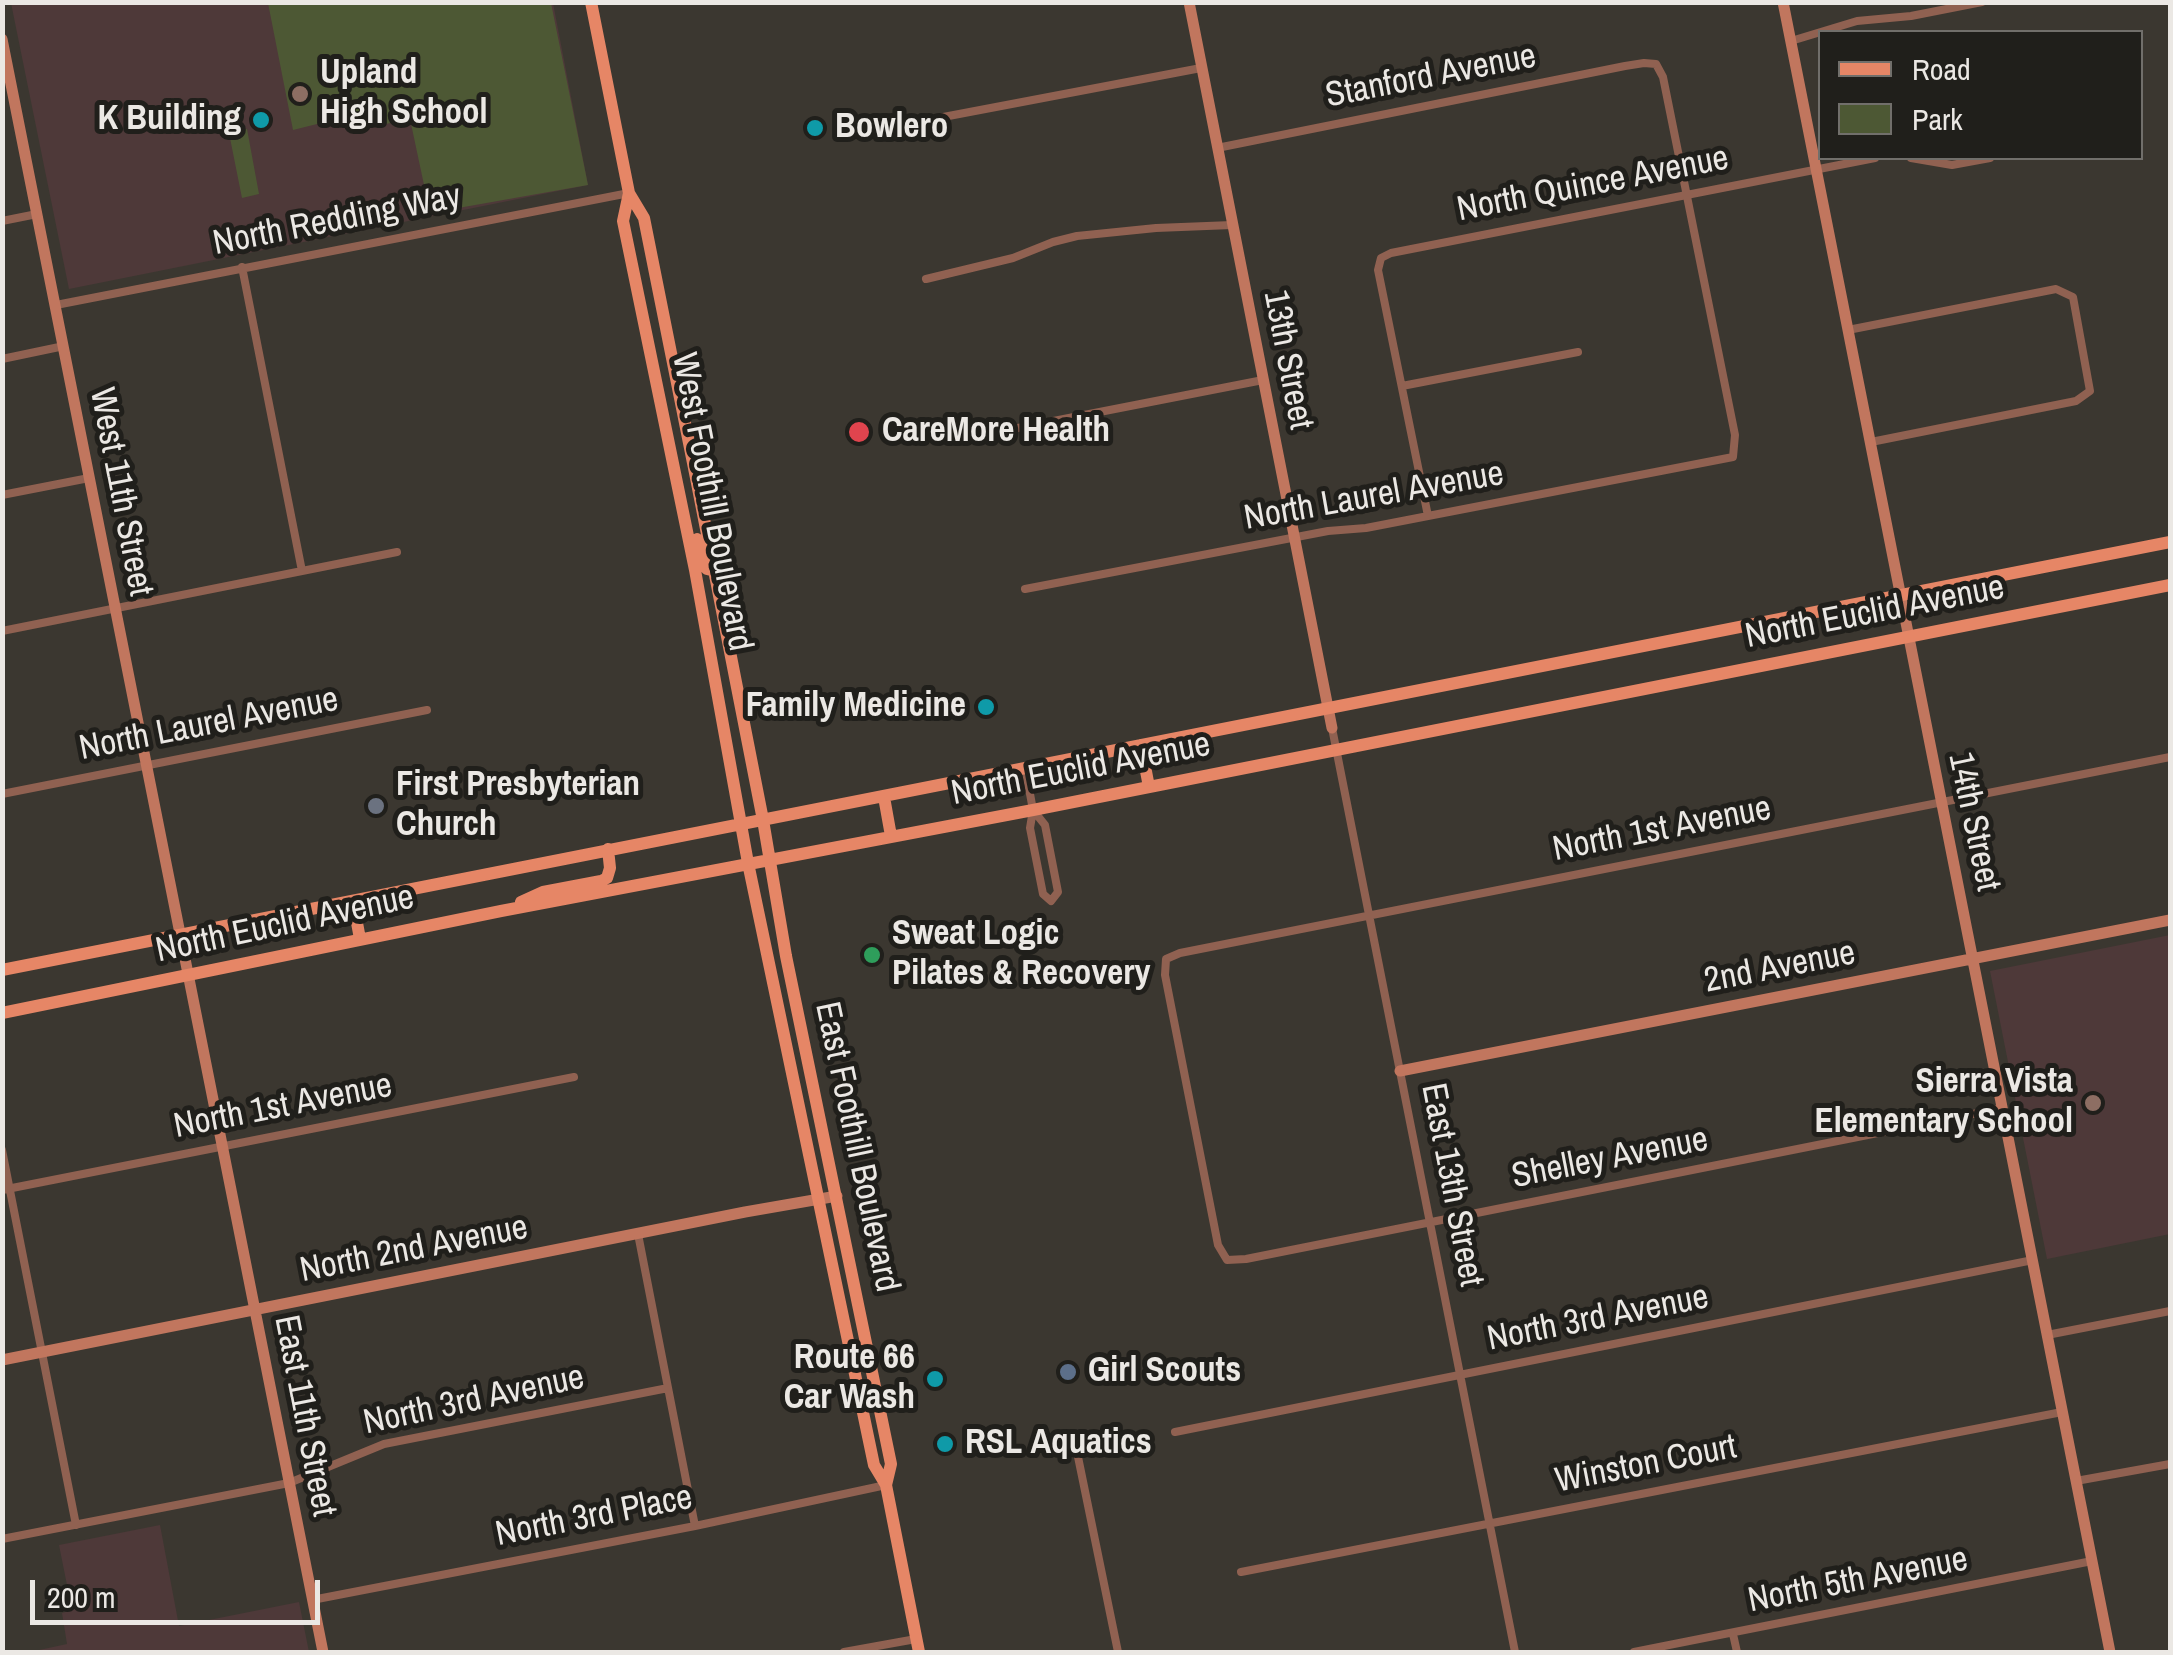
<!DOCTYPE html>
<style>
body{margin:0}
#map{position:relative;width:2173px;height:1655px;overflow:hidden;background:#3b3730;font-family:"Archivo Narrow",sans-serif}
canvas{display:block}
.frame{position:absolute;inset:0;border:5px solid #ebe8e4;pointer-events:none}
.legend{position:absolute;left:1818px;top:30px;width:325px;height:130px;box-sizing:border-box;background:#201f1b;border:2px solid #716f6b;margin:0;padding:12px 18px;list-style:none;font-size:30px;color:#ebe8e4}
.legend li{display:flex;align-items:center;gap:20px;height:50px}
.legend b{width:50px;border:2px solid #716f6b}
.scale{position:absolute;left:30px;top:1580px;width:290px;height:45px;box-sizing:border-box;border:5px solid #ebe8e4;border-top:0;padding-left:12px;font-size:30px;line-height:35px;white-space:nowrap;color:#ebe8e4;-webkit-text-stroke:8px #201f1b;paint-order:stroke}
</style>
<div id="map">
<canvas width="2173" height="1655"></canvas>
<div class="frame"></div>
<ul class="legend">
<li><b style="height:12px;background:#e68666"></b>Road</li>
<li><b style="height:28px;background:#4d5834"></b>Park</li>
</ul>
<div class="scale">200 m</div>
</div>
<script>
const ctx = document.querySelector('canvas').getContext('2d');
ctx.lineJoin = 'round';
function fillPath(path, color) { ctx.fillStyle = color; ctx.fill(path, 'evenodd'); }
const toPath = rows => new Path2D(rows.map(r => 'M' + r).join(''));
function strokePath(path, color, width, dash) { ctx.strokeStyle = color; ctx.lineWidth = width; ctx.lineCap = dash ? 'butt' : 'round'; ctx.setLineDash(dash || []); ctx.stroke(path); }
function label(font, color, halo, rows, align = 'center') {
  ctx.font = font + ' "Archivo Narrow",sans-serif'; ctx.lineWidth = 10; ctx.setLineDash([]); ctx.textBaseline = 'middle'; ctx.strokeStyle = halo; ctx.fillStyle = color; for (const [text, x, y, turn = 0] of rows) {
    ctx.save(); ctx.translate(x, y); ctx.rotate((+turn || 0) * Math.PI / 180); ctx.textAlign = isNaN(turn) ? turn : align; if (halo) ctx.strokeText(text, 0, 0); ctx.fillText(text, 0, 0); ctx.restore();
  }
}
fillPath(toPath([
 [11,3,553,3,588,185,69,289],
 [2170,935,2170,1234,2047,1259,1990,971],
 [160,1525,179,1626,299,1602,309,1652,30,1652,67,1644,62,1613,72,1610,59,1545]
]), '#4e3939');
fillPath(toPath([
 [268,3,551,3,588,185,430,213,410,119,356,130,350,120,337,119,293,130],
 [247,129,259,194,242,198,229,133]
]), '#4d5834');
strokePath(toPath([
 [1791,41,1857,21,1911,16,1982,2],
 [896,126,1201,68],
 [1911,158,1952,165,1990,158],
 [2,221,37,214],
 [242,267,302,571],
 [926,279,1013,258,1053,242,1077,236,1156,228,1232,225],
 [56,305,629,193],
 [1848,330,2056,289,2073,297,2090,391,2076,401,1871,442],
 [2,359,64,346],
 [1402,386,1578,352],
 [982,435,1263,380],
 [2,495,89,478],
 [1428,516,1378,270,1381,258,1391,253,1875,158],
 [1025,589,1328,531,1366,528,1733,457,1735,435,1663,77,1656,64,1644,63,1625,66,1217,148],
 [2,631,397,552],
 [1332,728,1515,1652],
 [1025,767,1033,810,1030,828,1043,894,1051,901,1058,892,1045,825,1033,810],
 [2,794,427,710],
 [2003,1108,1246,1259,1227,1260,1218,1245,1165,975,1166,959,1180,953,2170,757],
 [2,1150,76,1525],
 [2,1190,574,1077],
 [638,1234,695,1526],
 [2047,1335,2170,1311],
 [1175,1432,2033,1260],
 [1077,1452,1118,1652],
 [2076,1481,2170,1464],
 [2,1539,289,1483,384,1444,668,1388],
 [1241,1572,2062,1412],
 [312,1600,695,1526,886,1485],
 [1733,1634,1737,1652],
 [844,1652,916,1639],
 [1634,1652,2092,1561]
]), '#906151', 8);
strokePath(toPath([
 [1189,2,1332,728],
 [1783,2,2110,1652],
 [2,39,323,1652],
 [1400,1071,2170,920],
 [2,1360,745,1212,837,1196]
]), '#c1765e', 11);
strokePath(toPath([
 [591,2,629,193,644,218,696,478,763,820,786,956,891,1464,886,1485],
 [629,193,623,221,695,570,748,863,874,1465,886,1485,919,1652],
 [697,539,703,565,707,569,715,571],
 [1141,745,1149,787],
 [884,797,891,836],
 [353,901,360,939],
 [521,902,543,892,601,881,607,878,610,868,608,849],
 [2,970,2170,542],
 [2,1013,501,911,1033,810,2170,585]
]), '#e68666', 12);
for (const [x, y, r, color] of [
 [300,94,10,"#8d6e63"],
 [261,120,10,"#0f9aa8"],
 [815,128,10,"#0f9aa8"],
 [859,432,12,"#e0444e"],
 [986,707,10,"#0f9aa8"],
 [376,806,10,"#6b7280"],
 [872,955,10,"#2e9e5b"],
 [2093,1103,10,"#8d6e63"],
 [1068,1372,10,"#5c6f8a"],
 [935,1379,10,"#0f9aa8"],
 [945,1444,10,"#0f9aa8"]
]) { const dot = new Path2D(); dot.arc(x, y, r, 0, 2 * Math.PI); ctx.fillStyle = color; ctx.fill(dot); strokePath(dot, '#201f1b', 4); }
label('bold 35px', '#ebe8e4', '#201f1b', [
 ["Upland",320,74],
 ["High School",320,114],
 ["K Building",241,120,"right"],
 ["Bowlero",835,128],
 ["CareMore Health",882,432],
 ["Family Medicine",966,707,"right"],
 ["First Presbyterian",396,786],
 ["Church",396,826],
 ["Sweat Logic",892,935],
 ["Pilates & Recovery",892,975],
 ["Sierra Vista",2073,1083,"right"],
 ["Elementary School",2073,1123,"right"],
 ["Route 66",915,1359,"right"],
 ["Car Wash",915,1399,"right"],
 ["Girl Scouts",1088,1372],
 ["RSL Aquatics",965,1444]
], 'left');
label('35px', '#ebe8e4', '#201f1b', [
 ["Stanford Avenue",1431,77,-11],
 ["North Quince Avenue",1593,185,-11],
 ["North Redding Way",337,221,-11],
 ["13th Street",1287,360,79],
 ["West 11th Street",120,492,79],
 ["North Laurel Avenue",1374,497,-10],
 ["West Foothill Boulevard",711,502,79],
 ["North Euclid Avenue",1875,613,-11],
 ["North Laurel Avenue",209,725,-11],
 ["North Euclid Avenue",1081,770,-11],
 ["14th Street",1973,822,78],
 ["North 1st Avenue",1662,830,-11],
 ["North Euclid Avenue",285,925,-12],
 ["2nd Avenue",1780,968,-11],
 ["North 1st Avenue",283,1107,-11],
 ["East Foothill Boulevard",856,1147,78],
 ["Shelley Avenue",1610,1159,-11],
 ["East 13th Street",1451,1185,79],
 ["North 2nd Avenue",414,1250,-11],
 ["North 3rd Avenue",1598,1319,-11],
 ["North 3rd Avenue",474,1401,-12],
 ["East 11th Street",304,1416,79],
 ["Winston Court",1646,1465,-11],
 ["North 3rd Place",594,1517,-11],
 ["North 5th Avenue",1858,1581,-11]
]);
</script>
